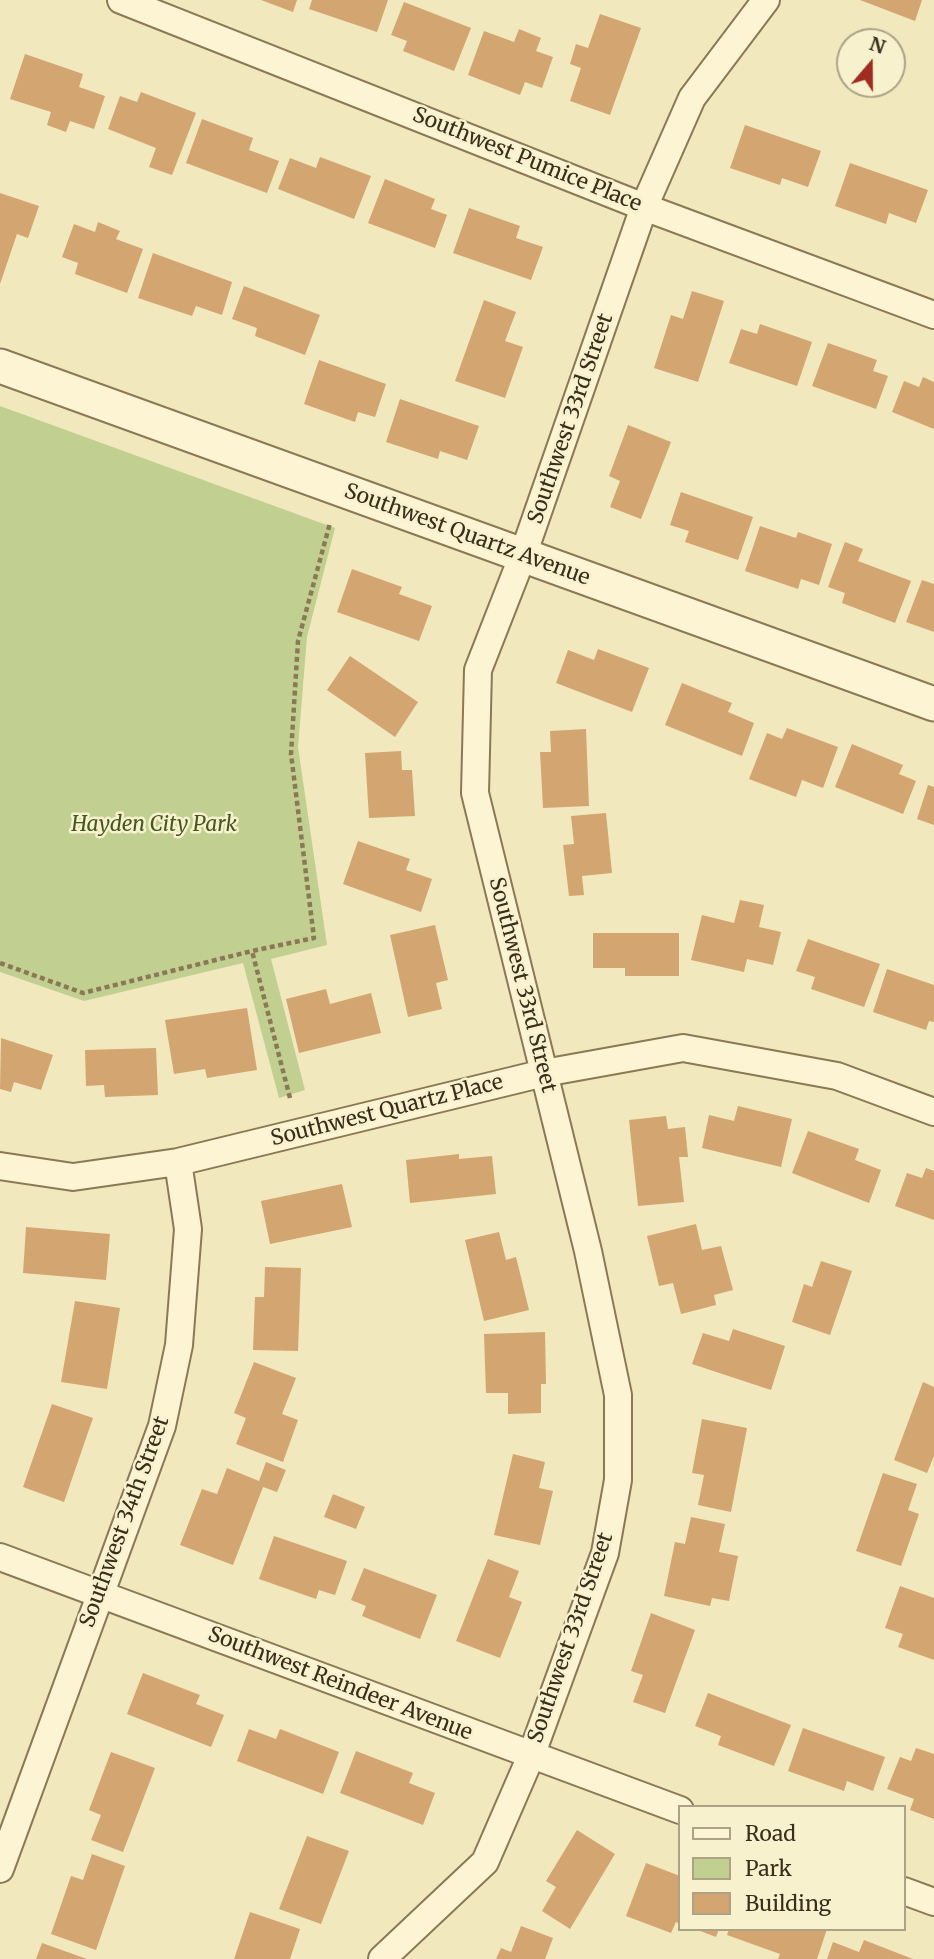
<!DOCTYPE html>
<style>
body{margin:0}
#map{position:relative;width:934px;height:1959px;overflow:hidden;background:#f1e8be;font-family:Merriweather,serif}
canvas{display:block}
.legend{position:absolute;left:678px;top:1805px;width:228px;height:126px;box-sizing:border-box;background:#f8f1ce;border:2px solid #aca386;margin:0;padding:9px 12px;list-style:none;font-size:21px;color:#392d1b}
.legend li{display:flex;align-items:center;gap:14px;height:35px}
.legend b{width:35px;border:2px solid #aca386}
.north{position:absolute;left:836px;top:28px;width:70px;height:70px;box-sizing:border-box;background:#f8f1ce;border:2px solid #aca386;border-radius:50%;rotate:20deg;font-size:19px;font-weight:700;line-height:28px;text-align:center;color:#392d1b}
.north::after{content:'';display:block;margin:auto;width:24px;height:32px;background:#9f2e20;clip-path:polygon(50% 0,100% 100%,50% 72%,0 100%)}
</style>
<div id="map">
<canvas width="934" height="1959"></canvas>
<ul class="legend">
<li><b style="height:9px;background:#fcf4d2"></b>Road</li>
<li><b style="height:19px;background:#c1d091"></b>Park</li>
<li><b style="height:19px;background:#d3a571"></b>Building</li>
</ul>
<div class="north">N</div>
</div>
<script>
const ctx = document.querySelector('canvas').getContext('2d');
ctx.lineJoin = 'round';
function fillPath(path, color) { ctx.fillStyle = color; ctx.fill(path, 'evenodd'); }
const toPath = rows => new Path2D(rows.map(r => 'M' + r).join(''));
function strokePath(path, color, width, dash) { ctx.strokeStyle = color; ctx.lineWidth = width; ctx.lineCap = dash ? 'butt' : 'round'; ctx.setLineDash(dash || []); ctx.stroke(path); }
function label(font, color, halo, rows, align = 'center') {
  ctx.font = font + ' Merriweather,serif'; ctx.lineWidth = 5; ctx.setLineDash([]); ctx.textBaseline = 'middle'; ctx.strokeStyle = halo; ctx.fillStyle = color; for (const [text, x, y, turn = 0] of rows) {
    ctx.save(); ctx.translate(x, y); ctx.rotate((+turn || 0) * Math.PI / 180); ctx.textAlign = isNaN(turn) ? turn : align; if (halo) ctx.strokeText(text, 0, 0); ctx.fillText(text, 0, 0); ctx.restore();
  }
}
fillPath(toPath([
 [0,406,335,528,307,637,298,747,327,945,271,959,305,1090,279,1098,243,963,84,1001,0,972]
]), '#c1d091');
fillPath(toPath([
 [261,0,297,0,293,12],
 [312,0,388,0,377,32,309,9],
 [860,0,922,0,915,21],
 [404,2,471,28,454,71,403,51,407,41,391,35],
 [600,14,641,28,610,115,570,101,581,68,570,64,576,44,588,48],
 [519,29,541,38,536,51,553,57,542,88,525,82,520,95,468,75,484,31,514,42],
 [25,54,83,74,79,87,105,96,94,129,70,121,66,132,47,125,51,112,10,99],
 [141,92,196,113,172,175,149,167,156,148,108,129,120,96,137,102],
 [202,119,253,138,249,150,279,161,267,193,186,163],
 [745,125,821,151,808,187,782,178,780,185,730,168],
 [320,157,371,176,354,219,278,189,290,158,316,168],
 [850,163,928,190,916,223,889,213,886,224,835,206],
 [385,179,435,199,431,209,447,215,435,248,368,223],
 [0,193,39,206,28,238,17,234,0,284],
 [469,208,520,226,516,238,543,247,531,280,453,253],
 [98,222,120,231,116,239,143,249,127,293,75,274,78,263,62,257,74,224,95,232],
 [153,253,232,282,222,315,196,306,192,316,138,298],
 [244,286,320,315,305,355,255,336,257,328,232,319],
 [692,291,724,301,698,382,654,368,671,315,683,319],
 [484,300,516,312,505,341,523,347,505,398,455,381],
 [760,324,812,342,797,386,729,363,741,329,757,334],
 [828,343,877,360,873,371,888,376,876,409,812,386],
 [319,360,386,384,375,417,358,412,355,422,304,404],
 [923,377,934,382,934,429,892,412,904,381,919,387],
 [400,399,479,426,467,460,440,451,438,459,386,442],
 [628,425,671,442,641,519,610,507,620,481,609,476],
 [681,492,753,517,738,560,685,542,689,531,670,525],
 [760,526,796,538,798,532,832,544,819,585,801,579,798,589,745,571],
 [845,542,863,549,858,561,911,581,895,623,842,603,845,593,828,587],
 [352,569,402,587,399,594,432,606,419,641,337,612],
 [922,580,934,584,934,632,906,622],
 [598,649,649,668,632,712,556,683,568,650,594,660],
 [350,656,418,702,395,737,327,690],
 [682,683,732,703,728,712,754,723,742,756,665,725],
 [787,728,838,747,823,788,802,780,796,797,749,779,767,733,782,739],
 [586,729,589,806,543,808,540,752,551,752,550,731],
 [852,744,903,765,899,774,916,781,903,814,835,787],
 [401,751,402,770,412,770,415,816,369,818,365,753],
 [928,785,934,787,934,825,917,819],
 [606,813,612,873,582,876,584,895,569,896,563,845,574,844,571,816],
 [358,841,410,859,406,870,432,879,421,912,343,884],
 [740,900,764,905,759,927,781,932,773,965,747,959,744,972,691,960,702,915,734,923],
 [435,925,448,980,436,983,442,1009,408,1017,390,935],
 [593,933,679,933,679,976,625,976,625,968,593,968],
 [808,939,880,964,864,1007,811,989,815,977,796,971],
 [887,969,934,985,934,1022,929,1021,926,1030,873,1012],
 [326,989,330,1004,371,993,381,1033,299,1053,286,999],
 [247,1008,257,1070,207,1078,205,1069,174,1074,165,1020],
 [1,1038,53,1055,41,1090,14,1082,11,1092,0,1089],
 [156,1048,158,1095,105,1097,104,1085,86,1086,85,1050],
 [738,1106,792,1119,781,1167,702,1148,709,1115,734,1121],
 [666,1116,668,1129,685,1127,688,1157,679,1157,684,1202,638,1206,629,1120],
 [808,1131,859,1149,855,1160,881,1170,869,1203,792,1173],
 [459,1154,459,1159,492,1156,496,1194,410,1203,406,1160],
 [926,1168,934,1171,934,1220,895,1206,907,1173,922,1178],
 [342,1184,352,1227,270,1244,261,1201],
 [696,1224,702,1250,721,1246,733,1290,714,1295,716,1305,681,1314,673,1283,659,1286,647,1236],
 [26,1227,110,1234,106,1280,23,1273],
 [499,1232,506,1260,516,1257,529,1310,484,1321,465,1240],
 [821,1261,852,1271,830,1335,792,1322,804,1284,812,1287],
 [265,1267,301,1268,298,1351,253,1350,255,1297,264,1297],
 [75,1301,120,1308,107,1389,61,1382],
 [733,1329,785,1346,771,1390,692,1364,703,1333,729,1341],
 [545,1332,546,1384,541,1384,541,1413,508,1414,508,1393,486,1393,484,1334],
 [254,1362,296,1378,282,1414,298,1420,283,1462,236,1444,246,1418,234,1413],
 [923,1382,934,1387,934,1456,927,1473,894,1460],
 [52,1404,93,1418,64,1502,23,1487],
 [702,1419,747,1428,731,1512,698,1505,704,1475,692,1473],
 [513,1454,545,1462,539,1488,553,1491,540,1545,494,1535],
 [266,1462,286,1470,277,1492,263,1487,233,1565,180,1545,202,1489,217,1494,227,1468,259,1481],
 [883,1473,917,1484,908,1510,919,1514,901,1566,856,1551],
 [333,1494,365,1507,356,1529,324,1517],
 [691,1517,725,1524,719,1552,738,1556,729,1601,712,1598,710,1606,664,1596,675,1542,685,1544],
 [274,1536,347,1561,335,1595,319,1590,316,1599,259,1579],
 [488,1559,519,1571,509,1597,522,1602,500,1658,456,1641],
 [364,1568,437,1595,420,1639,362,1616,366,1606,351,1600],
 [900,1586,934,1598,934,1660,898,1647,903,1634,885,1628],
 [651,1613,695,1630,665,1713,633,1702,643,1675,631,1671],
 [143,1673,200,1695,196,1704,224,1715,211,1747,127,1714],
 [708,1693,791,1725,774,1766,718,1745,721,1736,695,1726],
 [803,1728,885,1757,873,1791,847,1781,844,1791,788,1771],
 [249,1729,276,1739,280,1729,339,1752,323,1794,237,1761],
 [916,1748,934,1754,934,1819,910,1810,914,1799,887,1789,900,1757,911,1761],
 [356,1751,413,1773,409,1783,435,1793,423,1825,340,1793],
 [111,1752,155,1768,123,1852,91,1840,101,1815,89,1810],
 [577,1830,615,1854,570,1929,542,1911,556,1887,546,1881],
 [307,1836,349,1851,321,1924,279,1909],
 [92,1854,125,1866,96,1950,51,1934,71,1876,83,1880],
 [646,1863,680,1876,680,1924,676,1922,671,1933,626,1916],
 [250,1912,300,1929,290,1959,234,1959],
 [521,1926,553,1938,545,1959,496,1959,501,1948,511,1952],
 [695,1929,719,1929,716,1937],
 [729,1929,827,1929,817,1959,778,1959,780,1954,727,1935],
 [864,1940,913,1959,827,1959,833,1942,859,1952],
 [42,1943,87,1959,36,1959]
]), '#d3a571');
const minor = toPath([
 [121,0,644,207,934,315],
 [0,1166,73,1177,178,1162,544,1073,683,1048,837,1076,934,1112],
 [0,1557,680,1810],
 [0,1869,162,1426,179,1345,188,1229,178,1162],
 [904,1891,934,1902],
 [382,1959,485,1862,531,1756,605,1553,618,1480,618,1395,588,1251,475,793,478,670,523,555,644,207,692,98,766,0]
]);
const tertiary = toPath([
 [0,366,934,704]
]);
strokePath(minor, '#8b7855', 30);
strokePath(tertiary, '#8b7855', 37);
strokePath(toPath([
 [0,963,83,993,252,951],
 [290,1098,252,951,314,938,291,754,298,641,330,523]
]), '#8b7855', 4.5, [5, 3.5]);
strokePath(minor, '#fcf4d2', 26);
strokePath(tertiary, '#fcf4d2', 33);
label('21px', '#392d1b', '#f8f1ce', [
 ["Southwest Pumice Place",527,160,22],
 ["Southwest 33rd Street",571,419,-71],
 ["Southwest Quartz Avenue",467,535,20],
 ["Southwest 33rd Street",522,985,76],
 ["Southwest Quartz Place",387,1111,-14],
 ["Southwest 34th Street",125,1522,-70],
 ["Southwest 33rd Street",571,1638,-71],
 ["Southwest Reindeer Avenue",340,1684,21]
]);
label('italic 21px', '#435820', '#f8f1ce', [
 ["Hayden City Park",154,825]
]);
</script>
